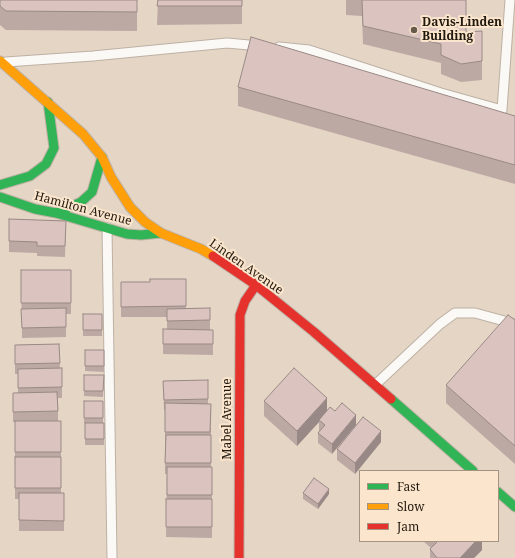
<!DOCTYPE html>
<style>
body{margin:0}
#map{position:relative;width:515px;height:558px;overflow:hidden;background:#e5d5c5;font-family:"Noto Serif",serif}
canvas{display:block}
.legend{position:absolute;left:359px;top:470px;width:140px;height:72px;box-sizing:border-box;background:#fbe5cd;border:1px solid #a49380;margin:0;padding:5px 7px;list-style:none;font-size:12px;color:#21180d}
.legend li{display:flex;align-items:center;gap:8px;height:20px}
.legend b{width:20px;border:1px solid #a49380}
</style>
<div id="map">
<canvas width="515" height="558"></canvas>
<ul class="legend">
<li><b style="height:5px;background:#30b455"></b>Fast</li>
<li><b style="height:5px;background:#ff9f0a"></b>Slow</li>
<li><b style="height:5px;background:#e5322d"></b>Jam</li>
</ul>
</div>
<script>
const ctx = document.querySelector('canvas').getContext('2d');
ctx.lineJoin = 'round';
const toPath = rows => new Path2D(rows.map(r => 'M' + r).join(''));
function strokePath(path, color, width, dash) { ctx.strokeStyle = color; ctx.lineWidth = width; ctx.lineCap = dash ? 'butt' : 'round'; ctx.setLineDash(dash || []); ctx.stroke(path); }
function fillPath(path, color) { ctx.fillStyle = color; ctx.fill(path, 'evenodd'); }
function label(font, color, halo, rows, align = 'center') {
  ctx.font = font + ' "Noto Serif",serif'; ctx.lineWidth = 4; ctx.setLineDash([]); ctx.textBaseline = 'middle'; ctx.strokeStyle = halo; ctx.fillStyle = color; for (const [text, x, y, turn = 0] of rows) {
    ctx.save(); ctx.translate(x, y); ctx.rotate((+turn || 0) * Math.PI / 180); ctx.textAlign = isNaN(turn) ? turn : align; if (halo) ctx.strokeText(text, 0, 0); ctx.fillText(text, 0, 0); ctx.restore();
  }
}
const lane = toPath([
 [279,47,309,50,441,93,502,110,510,0],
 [6,62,93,56,227,43,260,46],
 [107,228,112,558],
 [375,385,440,324,455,313,475,313,515,324]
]);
const fast = toPath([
 [0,185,30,176,46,164,54,148,48,102],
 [0,197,35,209,56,213,127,234,141,235,161,233],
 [56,213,81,202,92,192,102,157],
 [391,399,473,471],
 [498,492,515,507]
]);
const slow = toPath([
 [0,61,83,134,102,157,111,177,130,207,145,222,161,233,201,249,213,256]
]);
const jam = toPath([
 [213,256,256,285,314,332,391,399],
 [239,558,240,315,245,301,256,285]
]);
strokePath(lane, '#bdb1a4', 11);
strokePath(fast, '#bdb1a4', 11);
strokePath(slow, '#bdb1a4', 11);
strokePath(jam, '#bdb1a4', 11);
strokePath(lane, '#fbf9f6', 9);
strokePath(fast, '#30b455', 9);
strokePath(slow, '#ff9f0a', 9);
strokePath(jam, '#e5322d', 9);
fillPath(toPath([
 [0,0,137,0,137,31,6,30,0,25],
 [158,0,242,0,242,24,157,25],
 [346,0,466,0,466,32,482,31,482,80,461,82,441,74,441,63,363,44,362,16,346,15],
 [238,87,515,116,515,184,238,106],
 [9,219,66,221,65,257,37,256,37,253,9,252],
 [21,270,71,270,71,314,66,314,66,337,22,338],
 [186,279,186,309,210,308,210,330,213,330,213,355,163,354,163,329,167,330,167,317,121,317,121,282,150,282],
 [83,314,102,314,102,336,83,336],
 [515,320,515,464,446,403,446,385],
 [59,344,60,368,62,387,62,398,58,398,58,421,61,421,61,493,64,493,64,531,19,531,19,499,15,499,15,422,13,422,13,393,18,393,18,374,15,374,15,345],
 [85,350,104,350,104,372,85,371],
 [84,375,104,375,103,397,84,396],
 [208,380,208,404,211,404,211,467,212,467,212,538,166,537,167,474,165,474,165,410,164,410,163,381],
 [84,401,103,401,103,423,104,423,104,445,85,445,85,423,84,423],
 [264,401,327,410,335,411,332,454,318,443,318,433,320,431,319,431,319,422,297,446,264,416],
 [381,442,355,474,337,460,337,449],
 [303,493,329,494,318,509,303,499],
 [423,541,482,541,482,550,474,558,430,558,430,549,431,548]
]), '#bca9a4');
fillPath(toPath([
 [327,398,327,413,319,420,319,422,297,446,297,431],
 [356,415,356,425,332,454,332,444],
 [381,431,381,442,355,474,355,463],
 [329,489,329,494,318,509,318,504],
 [476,541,482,541,482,550,474,558,460,558]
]), '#998986');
const building = toPath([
 [0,0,137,0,137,12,6,11,0,6,0,0],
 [158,0,242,0,242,6,157,6,158,0],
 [362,0,466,0,466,32,482,31,482,61,461,64,441,55,441,44,363,26,362,0],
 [251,37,515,116,515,165,238,87,251,37],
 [9,219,66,221,65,246,37,246,37,242,9,241,9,219],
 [21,270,71,270,71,303,21,303,21,270],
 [150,279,186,279,186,306,121,307,121,282,150,282,150,279],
 [66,308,66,327,22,328,21,309,66,308],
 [210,308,210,320,167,321,167,309,210,308],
 [83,314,102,314,102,330,83,330,83,314],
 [508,315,515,320,515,446,446,385,508,315],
 [163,329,213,330,213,344,163,344,163,329],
 [59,344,60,363,15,364,15,345,59,344],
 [85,350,104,350,104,366,85,366,85,350],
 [62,368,62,387,18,388,18,369,62,368],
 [294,368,327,398,297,431,264,401,294,368],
 [84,375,104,375,103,391,84,391,84,375],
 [208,380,208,399,164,400,163,381,208,380],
 [57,392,58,411,13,412,13,393,57,392],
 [84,401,103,401,103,418,84,418,84,401],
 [165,403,211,404,210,432,165,432,165,403],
 [342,403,356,415,332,444,318,433,325,425,319,420,330,407,335,411,342,403],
 [363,417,381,431,355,463,337,449,363,417],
 [15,421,61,421,61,452,15,452,15,421],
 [85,423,104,423,104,439,85,439,85,423],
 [166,435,211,435,211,463,165,463,166,435],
 [15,457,61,457,61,488,15,488,15,457],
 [167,467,212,467,212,495,167,495,167,467],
 [314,478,329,489,318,504,303,493,314,478],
 [19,493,64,493,64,521,19,520,19,493],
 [166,499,212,499,212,527,166,527,166,499],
 [438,541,476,541,460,558,437,558,430,549,438,541]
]);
fillPath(building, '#dbc4bf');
strokePath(building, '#998986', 1);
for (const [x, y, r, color] of [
 [414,30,4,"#665a4d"]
]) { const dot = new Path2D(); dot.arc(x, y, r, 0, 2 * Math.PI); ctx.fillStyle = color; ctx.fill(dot); strokePath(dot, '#fbe5cd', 1.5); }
label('bold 12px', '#21180d', '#fbe5cd', [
 ["Davis-Linden",422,23],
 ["Building",422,37]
], 'left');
label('12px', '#21180d', '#fbe5cd', [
 ["Hamilton Avenue",83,209,15],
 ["Linden Avenue",246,267,35],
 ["Mabel Avenue",228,419,-90]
]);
</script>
